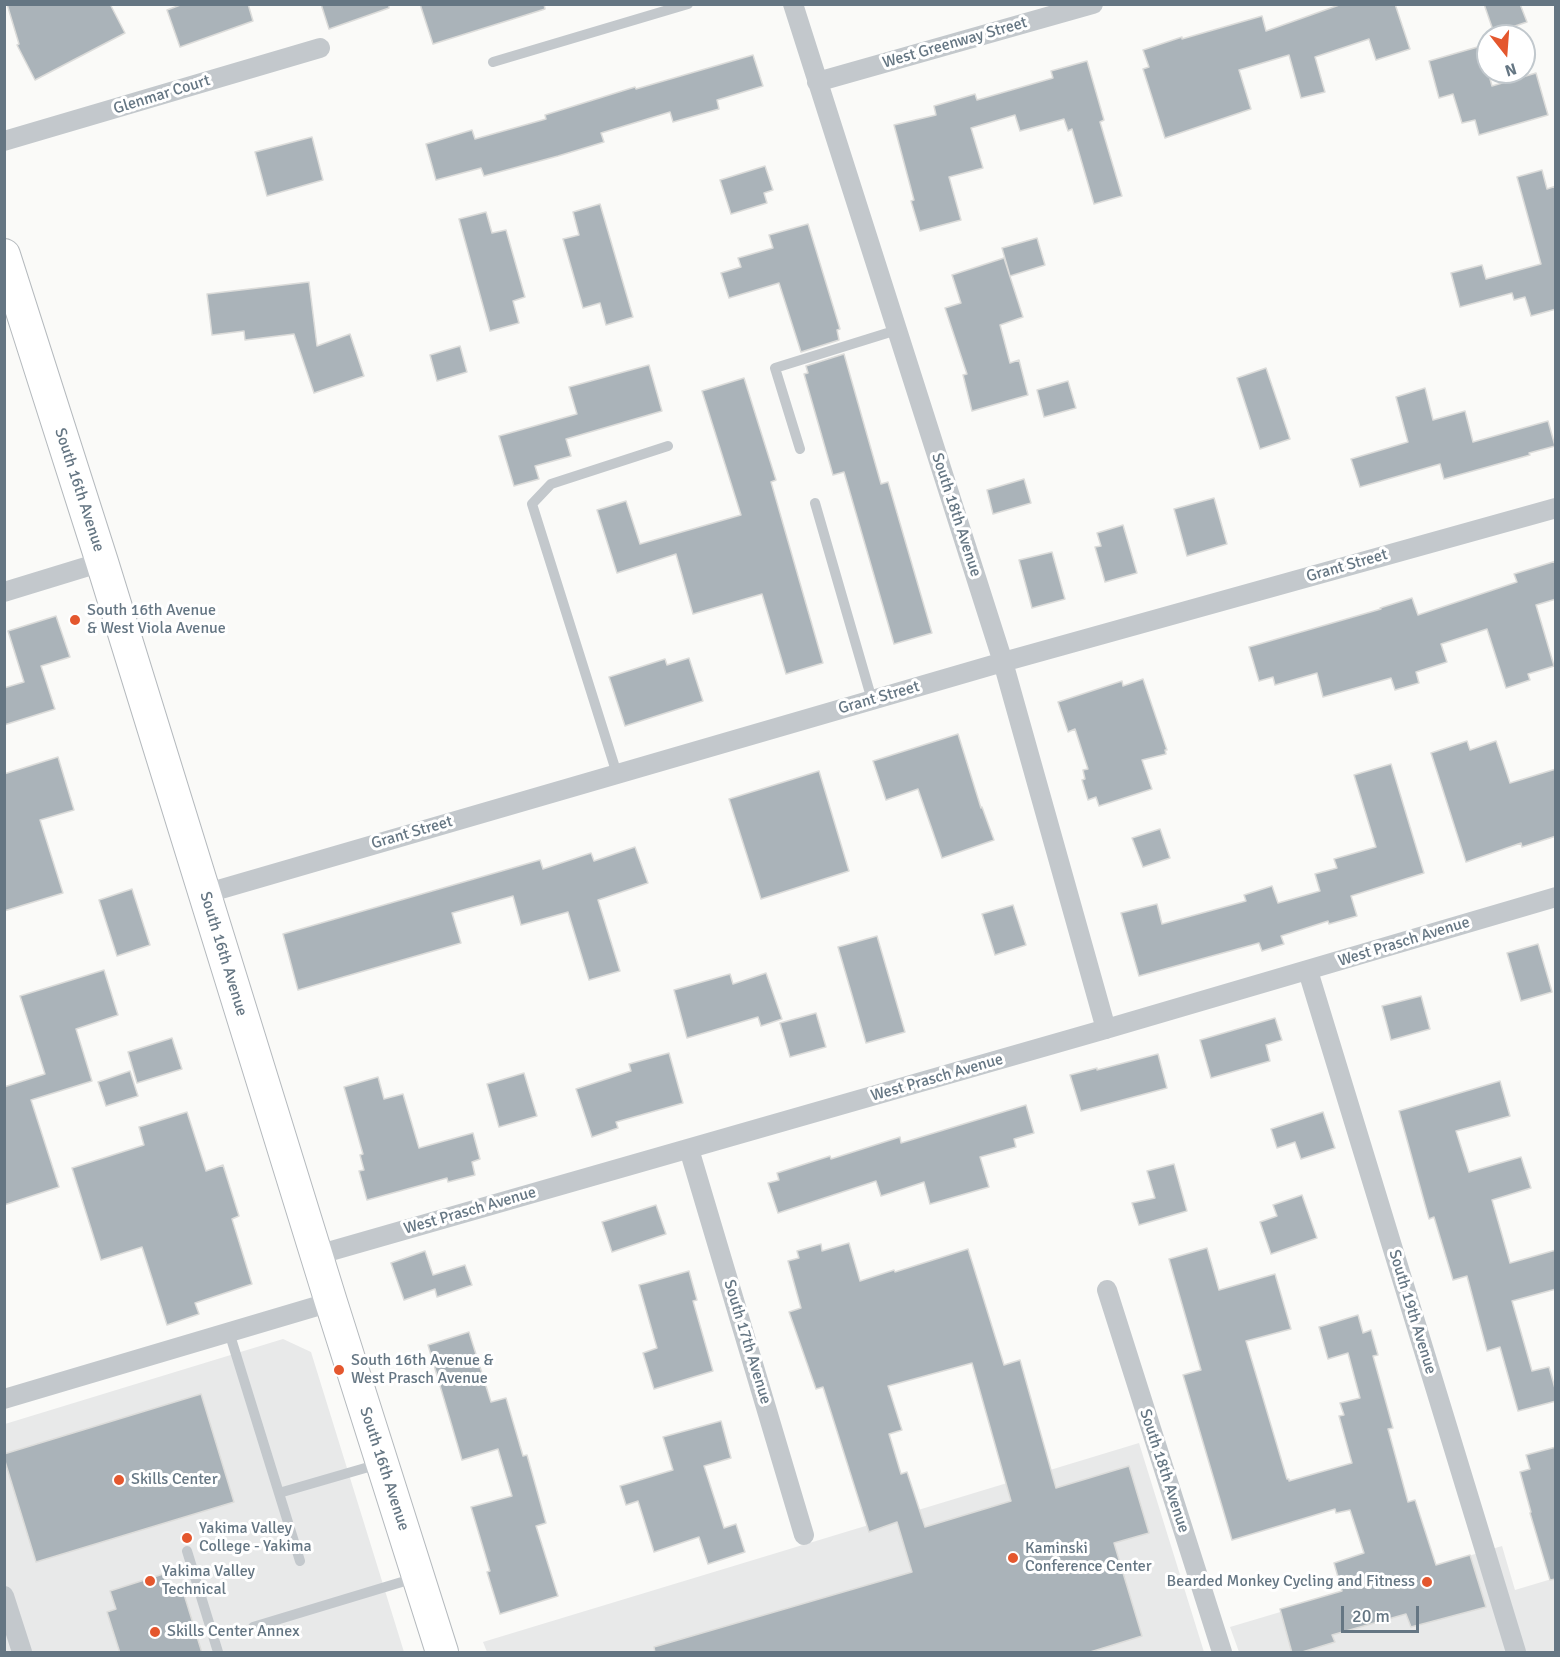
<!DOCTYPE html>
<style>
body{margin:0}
#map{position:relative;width:1560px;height:1657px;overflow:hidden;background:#fafaf8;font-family:Signika,sans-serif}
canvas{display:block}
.frame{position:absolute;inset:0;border:6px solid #657683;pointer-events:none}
.north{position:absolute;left:1476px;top:24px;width:60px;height:60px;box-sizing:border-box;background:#fff;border:2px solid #c1c8cd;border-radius:50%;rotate:163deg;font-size:16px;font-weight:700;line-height:24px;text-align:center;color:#657683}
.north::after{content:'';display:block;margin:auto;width:21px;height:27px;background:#e4572e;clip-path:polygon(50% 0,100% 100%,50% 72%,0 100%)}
.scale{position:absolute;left:1341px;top:1606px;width:78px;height:27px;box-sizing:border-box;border:3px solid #657683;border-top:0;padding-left:8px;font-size:18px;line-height:21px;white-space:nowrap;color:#657683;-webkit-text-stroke:4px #fff;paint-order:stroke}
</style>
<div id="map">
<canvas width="1560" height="1657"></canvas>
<div class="frame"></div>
<div class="north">N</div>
<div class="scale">20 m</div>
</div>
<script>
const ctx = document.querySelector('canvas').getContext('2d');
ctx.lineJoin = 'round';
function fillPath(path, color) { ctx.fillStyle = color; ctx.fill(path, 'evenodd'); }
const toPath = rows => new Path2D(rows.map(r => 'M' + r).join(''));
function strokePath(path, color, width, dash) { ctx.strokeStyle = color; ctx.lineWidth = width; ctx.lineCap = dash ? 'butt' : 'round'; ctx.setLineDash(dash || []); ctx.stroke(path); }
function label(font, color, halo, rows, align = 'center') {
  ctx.font = font + ' Signika,sans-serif'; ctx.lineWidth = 6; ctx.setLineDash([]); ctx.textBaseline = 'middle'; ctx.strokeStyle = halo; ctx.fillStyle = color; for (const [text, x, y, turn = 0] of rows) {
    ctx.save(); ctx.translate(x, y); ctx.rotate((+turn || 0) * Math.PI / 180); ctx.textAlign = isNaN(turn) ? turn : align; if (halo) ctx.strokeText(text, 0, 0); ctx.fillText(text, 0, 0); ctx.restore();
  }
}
fillPath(toPath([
 [283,1339,311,1352,404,1652,5,1652,5,1424],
 [1139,1443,1204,1652,487,1652,483,1642],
 [1502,1546,1515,1590,1555,1578,1555,1652,1239,1652,1230,1627]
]), '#e8e9e9');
const building = toPath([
 [7,4,110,4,125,33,35,80,17,45,19,44,7,4],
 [183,4,248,4,253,21,180,47,167,10,183,4],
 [321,4,389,4,389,8,329,29,321,4],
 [420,4,544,4,545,9,433,44,420,4],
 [1342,4,1395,4,1410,49,1376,60,1369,39,1315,57,1325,92,1301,98,1289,55,1239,70,1251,109,1165,138,1143,69,1149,67,1143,50,1182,37,1182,39,1262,16,1266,31,1342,4],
 [1484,4,1520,4,1527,22,1494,33,1484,4],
 [1481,46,1492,86,1536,73,1548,115,1479,135,1475,120,1462,123,1453,94,1439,98,1429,61,1481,46],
 [753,55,763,86,717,100,719,109,673,122,670,112,601,133,604,142,558,156,484,176,481,168,436,180,426,144,472,130,475,139,546,119,545,115,635,87,636,89,753,55],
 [1087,61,1104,120,1100,122,1122,196,1094,204,1072,129,1068,131,1064,119,1020,131,1015,115,971,128,983,168,949,177,961,220,920,231,911,201,914,200,894,125,936,115,934,106,975,94,977,100,1053,78,1051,71,1087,61],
 [312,137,323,180,267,196,255,152,312,137],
 [765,166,773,190,764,193,767,203,731,214,720,180,765,166],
 [1542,170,1547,189,1556,186,1556,309,1531,316,1525,297,1514,300,1512,293,1460,307,1451,273,1482,265,1486,279,1541,264,1517,177,1542,170],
 [600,204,633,317,606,325,600,303,583,308,563,239,579,235,573,212,600,204],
 [486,212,492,233,506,230,525,297,513,301,519,323,490,331,459,219,486,212],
 [808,224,840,329,837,330,839,340,801,352,779,283,729,298,721,273,741,267,738,258,773,248,769,235,808,224],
 [1037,238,1045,265,1010,276,1002,248,1037,238],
 [1004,258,1023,317,1000,325,1010,363,1019,360,1028,395,972,411,963,375,967,374,945,308,961,303,952,275,1004,258],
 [309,282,317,346,350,334,364,376,314,393,294,334,245,340,244,331,212,335,207,294,309,282],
 [460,346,467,372,437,381,430,355,460,346],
 [844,354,881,484,888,482,932,633,894,644,844,472,833,475,804,374,808,373,806,366,844,354],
 [649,365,662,411,566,439,571,456,535,466,539,479,514,486,499,436,577,414,569,387,649,365],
 [1266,368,1290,439,1260,449,1237,378,1266,368],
 [744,378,776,480,771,482,823,663,786,674,762,594,693,614,676,554,617,573,597,510,626,501,640,544,741,515,702,391,744,378],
 [1068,381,1076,408,1044,417,1037,390,1068,381],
 [1425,388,1433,420,1465,411,1473,442,1548,421,1555,446,1529,453,1530,455,1444,479,1440,464,1360,487,1351,459,1408,442,1396,397,1425,388],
 [1024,479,1031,503,993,514,987,490,1024,479],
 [1214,498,1227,544,1187,556,1174,509,1214,498],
 [1123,525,1137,573,1105,582,1095,547,1101,546,1097,533,1123,525],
 [1052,552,1065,599,1032,608,1019,560,1052,552],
 [1556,561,1556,599,1536,605,1554,666,1528,674,1530,680,1506,688,1487,629,1441,644,1447,662,1416,672,1419,683,1395,690,1391,678,1323,697,1317,673,1275,685,1273,677,1259,681,1249,647,1381,609,1380,608,1412,598,1418,615,1517,582,1514,574,1556,561],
 [56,616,70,657,41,666,55,709,4,725,4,688,24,682,8,631,56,616],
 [689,658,703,701,625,726,609,677,665,659,667,665,689,658],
 [1143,679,1167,750,1165,750,1166,754,1142,760,1152,789,1099,806,1096,797,1088,800,1082,780,1085,779,1083,770,1088,769,1075,729,1068,732,1058,702,1122,681,1123,686,1143,679],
 [958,734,981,808,982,807,994,840,942,858,918,789,886,800,873,761,958,734],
 [1467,741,1470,750,1496,741,1510,783,1556,769,1556,836,1522,847,1521,843,1466,862,1431,753,1467,741],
 [58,757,74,810,40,820,63,893,4,911,4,774,58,757],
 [1391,764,1424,873,1351,896,1357,916,1329,924,1328,921,1281,936,1284,944,1262,951,1259,943,1139,976,1121,913,1157,904,1162,924,1246,901,1244,895,1272,886,1278,903,1320,891,1315,874,1337,868,1334,859,1376,847,1354,775,1391,764],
 [819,771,849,871,761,899,729,799,819,771],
 [1160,829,1170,858,1143,867,1132,838,1160,829],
 [635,847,648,883,598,900,620,971,589,980,568,912,521,925,513,896,452,913,461,943,298,990,283,934,540,860,543,869,591,853,594,861,635,847],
 [132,889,150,945,117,956,99,900,132,889],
 [1013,905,1026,945,995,955,982,914,1013,905],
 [877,936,905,1032,866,1043,838,947,877,936],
 [1538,944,1552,992,1521,1001,1507,953,1538,944],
 [104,970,118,1015,76,1029,92,1081,31,1100,59,1187,4,1205,4,1087,45,1074,20,996,104,970],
 [766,973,782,1019,761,1026,758,1017,687,1038,674,990,730,974,733,984,766,973],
 [1421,996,1430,1029,1391,1040,1382,1006,1421,996],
 [816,1013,826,1047,790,1057,780,1023,816,1013],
 [1275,1018,1282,1040,1266,1045,1270,1061,1211,1078,1200,1040,1275,1018],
 [172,1038,182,1069,137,1083,128,1052,172,1038],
 [669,1053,683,1103,616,1122,618,1128,592,1137,576,1089,631,1071,629,1064,669,1053],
 [1158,1054,1167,1088,1081,1111,1070,1075,1097,1068,1097,1070,1158,1054],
 [130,1071,138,1096,106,1106,98,1082,130,1071],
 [524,1073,537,1116,499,1127,487,1084,524,1073],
 [378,1077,384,1099,403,1094,419,1148,473,1133,480,1159,472,1162,475,1175,448,1182,447,1178,367,1200,359,1171,364,1170,360,1155,363,1154,344,1087,378,1077],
 [1500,1081,1510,1116,1456,1131,1469,1172,1521,1157,1531,1188,1492,1200,1510,1263,1556,1250,1556,1289,1512,1301,1532,1371,1549,1367,1556,1392,1556,1401,1518,1411,1500,1347,1487,1351,1467,1276,1453,1280,1434,1217,1429,1219,1399,1111,1500,1081],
 [1026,1105,1034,1133,1014,1139,1016,1147,980,1157,989,1187,930,1204,924,1182,881,1196,876,1181,778,1213,768,1183,779,1180,777,1173,830,1156,831,1159,900,1137,901,1143,1026,1105],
 [187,1112,206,1171,223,1165,239,1216,232,1219,252,1284,195,1303,199,1314,167,1325,142,1247,101,1260,72,1168,144,1145,139,1127,187,1112],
 [1323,1112,1335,1148,1301,1159,1295,1142,1277,1148,1271,1129,1323,1112],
 [1174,1164,1187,1211,1139,1225,1132,1203,1155,1198,1147,1171,1174,1164],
 [1302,1195,1317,1238,1271,1254,1260,1222,1277,1216,1273,1205,1302,1195],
 [656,1205,666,1234,612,1252,602,1222,656,1205],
 [849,1243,860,1281,894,1270,895,1272,968,1249,1004,1365,1020,1360,1056,1488,1129,1466,1149,1533,1114,1543,1142,1636,1087,1653,655,1653,654,1647,912,1572,897,1522,869,1532,823,1387,816,1389,789,1312,801,1308,788,1261,799,1258,797,1251,821,1244,822,1251,849,1243],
 [972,1363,1011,1501,925,1527,907,1472,901,1474,889,1434,902,1430,888,1386,972,1363],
 [1207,1248,1219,1290,1275,1274,1291,1329,1246,1341,1287,1479,1289,1479,1289,1481,1352,1463,1339,1416,1344,1415,1340,1403,1360,1398,1348,1353,1328,1359,1319,1327,1358,1315,1363,1333,1371,1330,1378,1355,1373,1356,1393,1428,1388,1429,1408,1502,1415,1500,1436,1565,1470,1555,1486,1607,1411,1627,1406,1614,1332,1635,1335,1642,1299,1653,1292,1653,1280,1609,1342,1591,1334,1563,1364,1553,1350,1510,1336,1513,1335,1509,1232,1540,1183,1375,1201,1370,1169,1259,1207,1248],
 [425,1251,433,1275,465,1265,472,1285,437,1297,435,1289,404,1300,391,1263,425,1251],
 [689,1271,697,1300,693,1301,713,1371,654,1389,643,1353,657,1348,639,1285,689,1271],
 [469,1332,491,1402,506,1398,523,1456,527,1455,546,1523,536,1526,558,1596,500,1614,487,1572,490,1571,471,1507,512,1496,498,1449,462,1460,428,1345,469,1332],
 [201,1394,234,1502,36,1562,4,1458,4,1454,201,1394],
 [721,1421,731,1458,704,1466,724,1528,736,1524,745,1552,708,1564,699,1537,654,1552,638,1501,626,1505,620,1486,673,1470,663,1437,721,1421],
 [1556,1447,1556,1579,1550,1580,1530,1513,1531,1512,1520,1472,1530,1469,1526,1455,1556,1447],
 [163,1574,170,1595,183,1591,202,1653,120,1653,107,1612,116,1609,110,1591,163,1574]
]);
fillPath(building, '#aab3b9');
strokePath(building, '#dcdcda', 1.5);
const primary = toPath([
 [4,255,102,562,331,1302,442,1652]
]);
strokePath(primary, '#b5babe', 34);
strokePath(toPath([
 [493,62,688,4],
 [800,449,775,368,897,330],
 [815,503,872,700],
 [617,774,532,504,551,484,668,446],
 [229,1332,300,1561],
 [279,1493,379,1464],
 [187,1551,218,1652],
 [253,1627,415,1578]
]), '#c3c8cc', 10);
strokePath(toPath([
 [793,4,1003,662,1106,1029],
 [817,82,1093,4],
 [4,141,320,48],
 [4,592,102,562],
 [204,894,1003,662,1556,508],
 [1308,971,1516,1652],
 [689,1149,804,1535],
 [317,1255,1106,1029,1556,897],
 [1107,1290,1222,1652],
 [4,1399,331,1302],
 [4,1596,22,1652]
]), '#c3c8cc', 20);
strokePath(primary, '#fff', 32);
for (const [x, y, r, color] of [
 [75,620,6,"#e4572e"],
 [339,1370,6,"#e4572e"],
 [119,1480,6,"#e4572e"],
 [187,1538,6,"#e4572e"],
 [1013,1558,6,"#e4572e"],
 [150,1581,6,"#e4572e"],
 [1427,1582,6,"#e4572e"],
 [155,1632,6,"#e4572e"]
]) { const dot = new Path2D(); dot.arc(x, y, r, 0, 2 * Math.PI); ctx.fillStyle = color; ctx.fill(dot); strokePath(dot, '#fff', 2); }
label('16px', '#657683', '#fff', [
 ["West Greenway Street",955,43,-16],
 ["Glenmar Court",162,95,-17],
 ["South 16th Avenue",79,490,72],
 ["South 18th Avenue",956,515,72],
 ["Grant Street",1347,566,-16],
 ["Grant Street",879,698,-16],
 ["Grant Street",412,833,-16],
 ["West Prasch Avenue",1404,942,-17],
 ["South 16th Avenue",223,954,73],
 ["West Prasch Avenue",937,1078,-16],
 ["West Prasch Avenue",470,1211,-16],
 ["South 19th Avenue",1412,1312,73],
 ["South 17th Avenue",747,1342,73],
 ["South 16th Avenue",384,1469,72],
 ["South 18th Avenue",1164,1471,72]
]);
label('16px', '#657683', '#fff', [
 ["South 16th Avenue",87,611],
 ["& West Viola Avenue",87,629],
 ["South 16th Avenue &",351,1361],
 ["West Prasch Avenue",351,1379],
 ["Skills Center",131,1480],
 ["Yakima Valley",199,1529],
 ["College - Yakima",199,1547],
 ["Kaminski",1025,1549],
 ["Conference Center",1025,1567],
 ["Yakima Valley",162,1572],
 ["Technical",162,1590],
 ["Bearded Monkey Cycling and Fitness",1415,1582,"right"],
 ["Skills Center Annex",167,1632]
], 'left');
</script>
